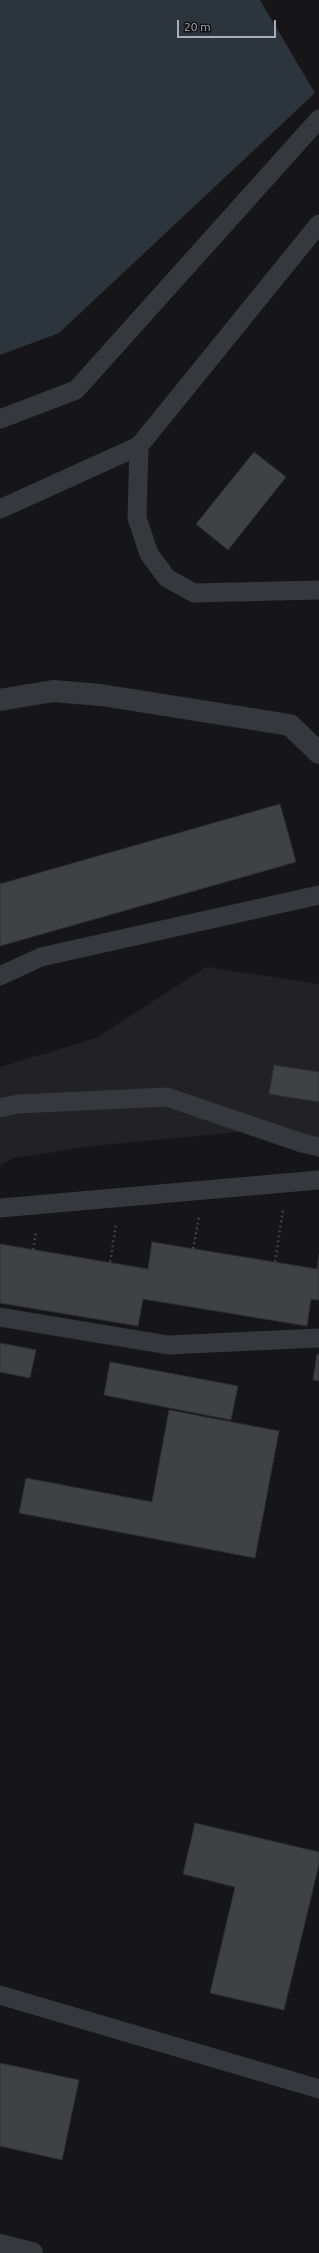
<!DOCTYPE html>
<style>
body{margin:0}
#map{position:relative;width:319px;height:2253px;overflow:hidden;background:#161618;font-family:Ubuntu,sans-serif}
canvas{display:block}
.scale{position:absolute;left:177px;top:20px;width:99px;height:18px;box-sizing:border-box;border:2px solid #a8adb8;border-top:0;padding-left:5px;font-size:12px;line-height:14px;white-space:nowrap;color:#a8adb8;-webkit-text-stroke:3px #111113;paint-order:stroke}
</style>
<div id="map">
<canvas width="319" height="2253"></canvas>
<div class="scale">20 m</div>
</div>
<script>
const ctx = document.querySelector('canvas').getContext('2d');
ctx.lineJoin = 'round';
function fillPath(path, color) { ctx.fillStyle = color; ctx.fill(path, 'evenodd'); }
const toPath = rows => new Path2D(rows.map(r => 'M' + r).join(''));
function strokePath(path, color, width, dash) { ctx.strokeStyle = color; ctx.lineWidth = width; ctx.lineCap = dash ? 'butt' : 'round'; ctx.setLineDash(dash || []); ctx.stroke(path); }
fillPath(toPath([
 [206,967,319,984,319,1145,240,1132,93,1146,13,1158,0,1166,0,1067,96,1038]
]), '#222225');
fillPath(toPath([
 [0,0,260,0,315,93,59,333,0,355]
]), '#2c353c');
const building = toPath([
 [254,452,286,477,228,550,196,524,254,452],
 [280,804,296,862,0,946,0,884,280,804],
 [274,1065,319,1072,319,1102,269,1094,274,1065],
 [152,1242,317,1269,319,1254,319,1300,311,1299,307,1326,143,1299,138,1326,0,1303,0,1244,148,1269,152,1242],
 [0,1343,36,1350,30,1378,0,1372,0,1343],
 [317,1354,319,1355,319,1381,313,1380,317,1354],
 [110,1362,238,1386,231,1420,104,1395,110,1362],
 [169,1410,279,1431,255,1558,19,1513,26,1478,152,1502,169,1410],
 [195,1823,319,1852,319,1864,284,2010,210,1993,235,1887,183,1874,195,1823],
 [0,2063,79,2080,62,2160,0,2146,0,2063]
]);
fillPath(building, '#404145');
strokePath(building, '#303034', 1);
strokePath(toPath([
 [193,1249,199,1217],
 [33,1250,36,1232],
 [110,1262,116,1225],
 [275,1262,283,1210]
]), '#3d3f44', 2.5, [2, 3]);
strokePath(toPath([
 [0,419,76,390,319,119],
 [139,446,137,518,149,554,167,578,194,593,319,590],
 [0,509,139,446,319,224],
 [0,976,41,957,319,895],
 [0,1108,18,1104,167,1097,302,1143,319,1147],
 [0,1208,319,1180],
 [0,1317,168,1345,319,1338],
 [0,1995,319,2089]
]), '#37383d', 19);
strokePath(toPath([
 [0,700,53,691,101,695,290,725,319,753],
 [0,2245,32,2253]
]), '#37383d', 22);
</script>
